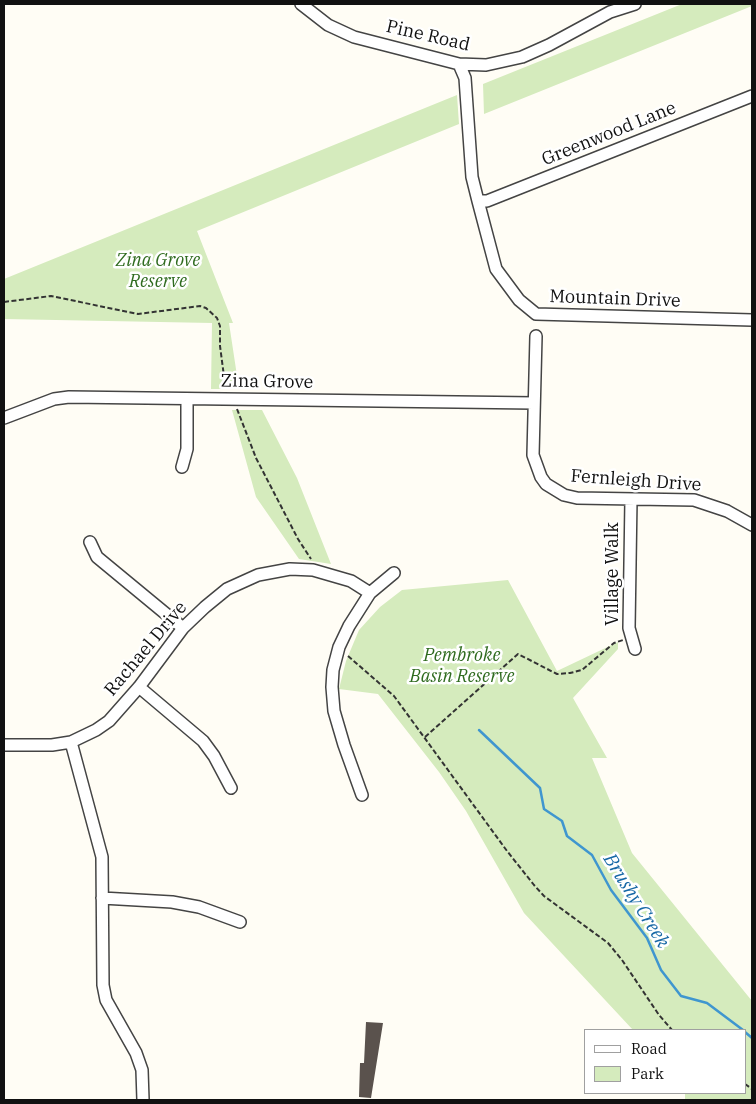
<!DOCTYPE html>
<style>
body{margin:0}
#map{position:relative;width:756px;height:1104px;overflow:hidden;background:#fffdf5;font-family:"IBM Plex Serif",serif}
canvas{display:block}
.frame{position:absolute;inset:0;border:5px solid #111;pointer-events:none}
.legend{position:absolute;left:584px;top:1029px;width:162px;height:65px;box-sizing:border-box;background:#fff;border:1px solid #a0a0a0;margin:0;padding:6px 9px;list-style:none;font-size:15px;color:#111}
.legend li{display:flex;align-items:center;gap:10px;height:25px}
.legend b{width:25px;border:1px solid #a0a0a0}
</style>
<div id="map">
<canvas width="756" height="1104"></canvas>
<div class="frame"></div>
<ul class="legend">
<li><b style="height:6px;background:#fff"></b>Road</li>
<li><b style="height:14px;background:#d5ebbd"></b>Park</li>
</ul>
</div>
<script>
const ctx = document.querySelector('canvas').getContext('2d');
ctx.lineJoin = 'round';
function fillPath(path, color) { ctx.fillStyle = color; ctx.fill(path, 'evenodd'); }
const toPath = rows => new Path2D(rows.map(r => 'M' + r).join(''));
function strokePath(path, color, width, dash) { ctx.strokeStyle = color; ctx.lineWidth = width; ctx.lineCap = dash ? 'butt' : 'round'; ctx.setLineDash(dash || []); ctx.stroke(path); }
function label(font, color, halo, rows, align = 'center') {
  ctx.font = font + ' "IBM Plex Serif",serif'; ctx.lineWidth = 5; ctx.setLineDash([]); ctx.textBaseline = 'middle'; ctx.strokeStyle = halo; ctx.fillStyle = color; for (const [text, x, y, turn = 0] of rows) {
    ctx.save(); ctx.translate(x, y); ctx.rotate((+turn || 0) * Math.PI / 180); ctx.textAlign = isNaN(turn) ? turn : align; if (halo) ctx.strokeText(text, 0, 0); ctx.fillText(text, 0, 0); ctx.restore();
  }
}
fillPath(toPath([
 [682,4,752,4,752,6,484,114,483,84],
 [457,95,459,124,197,231,233,323,229,323,239,389,211,389,212,323,4,319,4,279],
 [232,410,262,410,297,478,331,564,299,559,256,497],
 [508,580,557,671,618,642,618,649,573,698,607,758,592,758,632,853,752,1001,752,1100,685,1100,685,1093,745,1093,745,1030,633,1030,524,913,466,811,439,772,378,694,339,689,346,661,359,630,380,607,402,590]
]), '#d5ebbd');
strokePath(toPath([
 [479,730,540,788,544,809,562,821,567,836,592,855,611,890,647,938,661,970,681,996,707,1003,743,1030],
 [745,1032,752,1038]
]), '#3f96cf', 2.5);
fillPath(toPath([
 [366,1022,383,1023,371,1098,359,1097,360,1063,364,1063]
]), '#5a524d');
const minor = toPath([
 [301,4,328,25,354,37,459,64,486,65,522,57,549,45,610,12,635,4],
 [459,64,465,78,472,177,478,201,496,269,519,300,536,314,752,320],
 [478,201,487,201,752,96],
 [536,336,533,455,541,477,546,484,564,495,577,498,694,500,727,511,752,525],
 [4,418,54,399,69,397,534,403],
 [182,467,187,449,187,399],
 [631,499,629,628,635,649],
 [90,542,97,557,183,628],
 [139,687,203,741,214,756,231,788],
 [71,742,102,857,103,985,106,1000,136,1053,142,1070,143,1100],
 [4,745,52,745,71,742,96,730,109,721,139,687,183,628,205,607,227,589,258,575,290,569,313,570,351,581,370,593],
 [362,795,344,745,334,711,332,687,333,670,339,647,349,626,370,593,394,573],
 [102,898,172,902,199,907,240,922]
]);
strokePath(minor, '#444', 14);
strokePath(toPath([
 [4,302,51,296,138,314,200,306,206,308,217,318,220,326,220,346,225,384,223,389],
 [237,409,256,458,298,539,311,559],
 [348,656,394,696,507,851,534,885,544,896,608,943,622,960,659,1015,672,1030],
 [425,737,518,654,557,674,570,673,582,670,614,643,623,640],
 [745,1084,752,1089]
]), '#333', 2, [5, 2.5]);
strokePath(minor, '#fff', 11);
label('18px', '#111', '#fff', [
 ["Pine Road",428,36,13],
 ["Greenwood Lane",609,134,-22],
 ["Mountain Drive",615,299,2],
 ["Zina Grove",267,382,1],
 ["Fernleigh Drive",636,481,4],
 ["Village Walk",613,574,-90],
 ["Rachael Drive",146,649,-50]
]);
label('italic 18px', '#2f6b1f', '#fff', [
 ["Zina Grove",158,261],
 ["Reserve",158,282],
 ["Pembroke",462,656],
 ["Basin Reserve",462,677]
]);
label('italic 19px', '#1768a6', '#fff', [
 ["Brushy Creek",636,901,58]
]);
</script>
